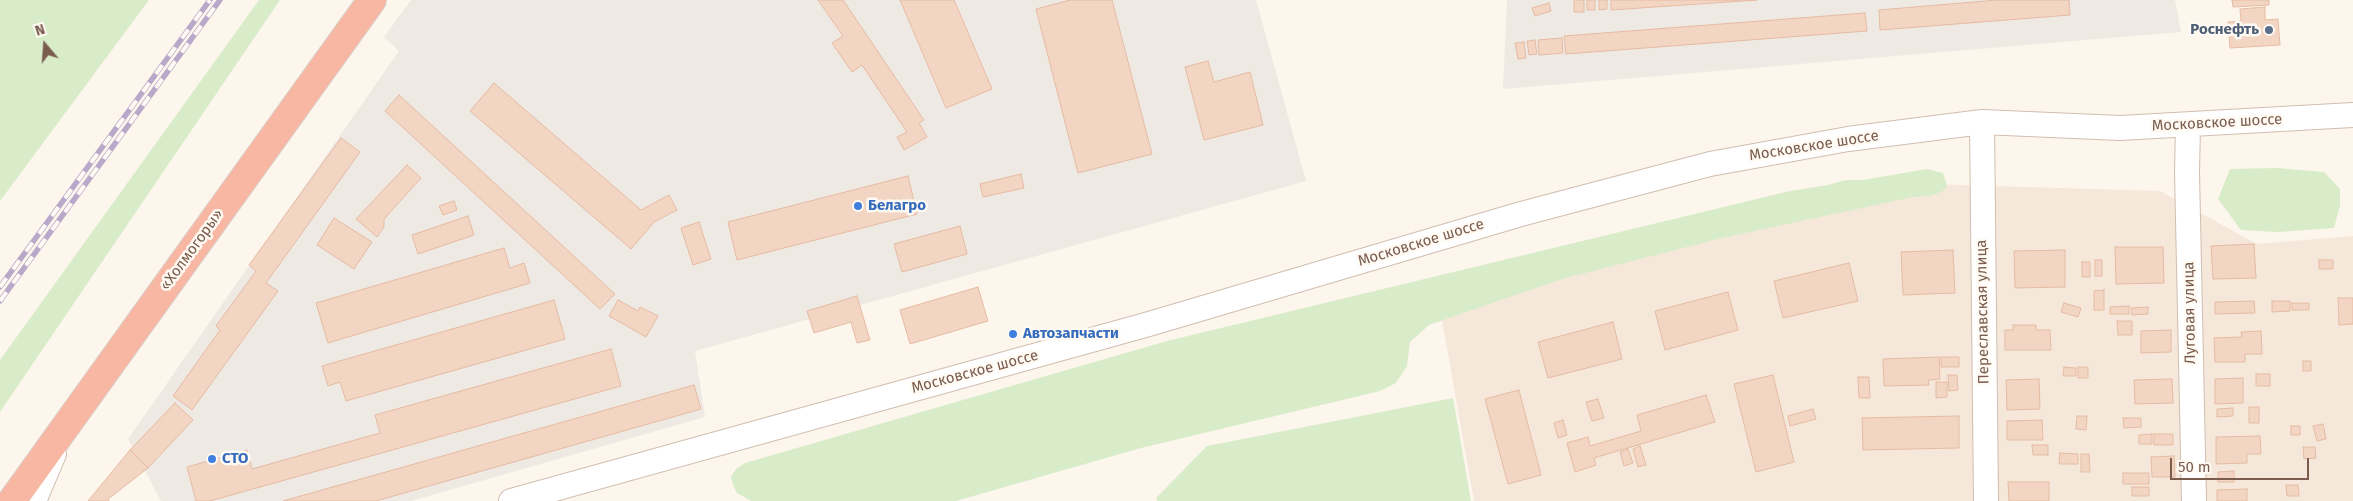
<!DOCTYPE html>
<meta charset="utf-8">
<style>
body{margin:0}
#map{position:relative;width:2353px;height:501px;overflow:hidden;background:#fdf6ec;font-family:"Fira Sans",sans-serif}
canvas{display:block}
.north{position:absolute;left:20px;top:20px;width:50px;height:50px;-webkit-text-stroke:4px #fffaf3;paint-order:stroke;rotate:342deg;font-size:14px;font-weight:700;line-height:20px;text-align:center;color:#7a5c4d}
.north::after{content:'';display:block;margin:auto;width:18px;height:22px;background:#7a5c4d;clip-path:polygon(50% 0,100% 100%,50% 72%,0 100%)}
.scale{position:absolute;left:2170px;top:458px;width:139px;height:22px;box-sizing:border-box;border:2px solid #7a5c4d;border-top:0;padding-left:6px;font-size:15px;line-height:18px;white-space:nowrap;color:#7a5c4d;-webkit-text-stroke:4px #fffaf3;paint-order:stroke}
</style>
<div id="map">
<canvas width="2353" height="501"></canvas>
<div class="north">N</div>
<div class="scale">50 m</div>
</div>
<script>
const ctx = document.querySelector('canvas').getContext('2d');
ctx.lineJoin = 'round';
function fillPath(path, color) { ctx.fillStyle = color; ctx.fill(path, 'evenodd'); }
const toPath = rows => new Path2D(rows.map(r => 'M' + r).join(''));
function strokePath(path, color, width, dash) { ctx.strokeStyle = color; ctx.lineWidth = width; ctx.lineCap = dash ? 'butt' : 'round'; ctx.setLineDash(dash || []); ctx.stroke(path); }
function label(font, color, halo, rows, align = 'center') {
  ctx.font = font + ' "Fira Sans",sans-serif'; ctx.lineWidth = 5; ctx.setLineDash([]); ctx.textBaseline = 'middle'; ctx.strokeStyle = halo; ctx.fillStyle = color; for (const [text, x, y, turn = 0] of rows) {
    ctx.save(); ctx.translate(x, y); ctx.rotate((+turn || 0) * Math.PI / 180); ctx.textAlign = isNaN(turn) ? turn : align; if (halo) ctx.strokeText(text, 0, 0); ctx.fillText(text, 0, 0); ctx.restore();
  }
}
fillPath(toPath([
 [1928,184,2160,191,2257,244,2353,236,2353,501,1474,501,1435,280]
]), '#f5e8da');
fillPath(toPath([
 [411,0,1256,0,1306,181,695,351,705,417,411,501,161,501,128,439,399,51,384,37],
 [1507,0,2175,0,2181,32,1503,89]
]), '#efe9e4');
fillPath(toPath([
 [0,0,149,0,0,201],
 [259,0,280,0,0,412,0,360],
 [2277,168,2324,172,2340,189,2340,206,2334,228,2278,232,2241,230,2218,199,2230,169],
 [1927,169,1943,173,1947,185,1945,190,1930,196,1913,197,1722,238,1562,279,1429,325,1410,342,1407,366,1396,383,1380,391,1141,448,956,501,751,501,737,493,733,485,731,477,736,469,745,463,1167,341,1790,191,1828,185,1846,180,1863,180],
 [1453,398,1471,501,1157,501,1156,498,1207,446]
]), '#d8ecc9');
const building = toPath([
 [818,0,843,0,924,120,919,123,927,137,904,150,897,137,907,132,862,65,852,72,832,43,843,36,818,0],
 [900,0,954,0,992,89,946,108,900,0],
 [1070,0,1112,0,1152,154,1078,173,1036,9,1070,0],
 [1574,0,1584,0,1584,12,1574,12,1574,0],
 [1587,0,1595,0,1595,10,1587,10,1587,0],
 [1599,0,1607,0,1607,9,1599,10,1599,0],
 [1611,0,1757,0,1611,10,1611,0],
 [1997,0,2069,0,2070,15,1880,30,1879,10,1997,0],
 [2232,0,2269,0,2269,5,2233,7,2232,0],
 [1549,3,1551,11,1535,16,1532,8,1549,3],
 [2265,7,2265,20,2278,19,2280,45,2230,48,2228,22,2241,21,2240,9,2265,7],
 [1865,13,1867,31,1566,54,1564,36,1865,13],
 [1562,38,1563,53,1539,55,1538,40,1562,38],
 [1535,40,1537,54,1529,55,1527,41,1535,40],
 [1524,42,1526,58,1518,59,1515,43,1524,42],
 [1208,61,1214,82,1250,72,1263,125,1204,140,1185,67,1208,61],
 [494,83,641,210,669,195,677,210,654,222,631,249,470,111,494,83],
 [399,95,615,294,600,309,385,111,399,95],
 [341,138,360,152,266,283,278,291,192,410,173,396,220,330,216,326,256,271,249,265,341,138],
 [407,165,421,178,384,219,384,227,377,237,356,219,407,165],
 [1021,174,1024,188,983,197,980,184,1021,174],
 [908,176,917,214,737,260,728,222,908,176],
 [454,201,457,210,443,215,439,206,454,201],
 [468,216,474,235,418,254,412,235,468,216],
 [334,218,372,242,354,269,317,245,334,218],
 [699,222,711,259,693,265,681,228,699,222],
 [960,226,967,254,902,272,894,244,960,226],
 [2254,244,2256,278,2213,279,2211,246,2254,244],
 [2115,247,2163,247,2164,283,2116,284,2115,247],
 [504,248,510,268,524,263,530,283,328,343,316,303,504,248],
 [1953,250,1955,293,1903,295,1901,252,1953,250],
 [2065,250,2065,287,2015,288,2014,251,2065,250],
 [2095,260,2102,260,2102,276,2095,276,2095,260],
 [2319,260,2333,260,2333,269,2319,269,2319,260],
 [2082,262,2090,262,2090,277,2082,277,2082,262],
 [1849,263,1858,301,1783,318,1774,281,1849,263],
 [978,287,988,321,910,344,900,310,978,287],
 [2104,290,2104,310,2094,310,2094,291,2104,290],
 [1728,292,1738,330,1665,350,1655,311,1728,292],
 [857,296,870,340,857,343,851,322,814,333,807,311,857,296],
 [2338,298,2353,298,2353,324,2339,325,2338,298],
 [554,300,565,339,346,401,340,382,328,386,322,366,554,300],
 [618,300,638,311,640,307,658,316,646,337,609,316,618,300],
 [2254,301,2255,313,2215,314,2215,302,2254,301],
 [2272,301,2290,301,2290,311,2272,312,2272,301],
 [2064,303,2081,308,2078,317,2061,312,2064,303],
 [2292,303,2309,303,2309,310,2292,310,2292,303],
 [2129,306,2129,314,2110,314,2110,307,2129,306],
 [2148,307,2148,314,2132,315,2131,308,2148,307],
 [2117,321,2132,321,2132,335,2118,335,2117,321],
 [1613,322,1622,359,1548,378,1538,342,1613,322],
 [2013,325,2036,325,2036,330,2050,330,2051,350,2005,350,2005,330,2013,330,2013,325],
 [2171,330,2171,352,2141,353,2141,331,2171,330],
 [2261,331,2262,354,2245,354,2245,362,2215,362,2214,338,2242,337,2241,332,2261,331],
 [611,349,621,386,210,501,196,501,187,467,247,450,252,469,380,433,375,415,611,349],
 [1939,357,1940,379,1928,380,1929,385,1884,386,1883,359,1939,357],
 [1941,357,1959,357,1959,367,1941,367,1941,357],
 [2303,361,2311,361,2311,371,2303,371,2303,361],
 [2064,367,2076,368,2076,376,2063,376,2064,367],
 [2078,367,2088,367,2088,378,2078,378,2078,367],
 [2256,374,2270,374,2270,386,2256,386,2256,374],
 [1773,375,1794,462,1756,472,1734,384,1773,375],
 [1948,375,1957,375,1958,390,1949,391,1948,375],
 [1858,377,1869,377,1870,398,1859,398,1858,377],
 [2243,378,2243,403,2215,404,2215,379,2243,378],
 [2039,379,2040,409,2007,410,2006,380,2039,379],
 [2172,379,2173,403,2135,404,2134,380,2172,379],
 [1936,382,1947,382,1947,397,1936,398,1936,382],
 [694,385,701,409,376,501,283,501,694,385],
 [1519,390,1541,475,1508,484,1485,399,1519,390],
 [1706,395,1715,422,1594,458,1596,465,1575,472,1567,443,1588,437,1590,446,1641,431,1637,415,1706,395],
 [1598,399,1604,418,1592,421,1586,402,1598,399],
 [175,403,193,420,148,468,130,450,175,403],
 [2249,407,2259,407,2259,423,2249,423,2249,407],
 [2233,408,2233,416,2217,417,2217,409,2233,408],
 [1813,409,1816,419,1790,426,1788,416,1813,409],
 [1959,416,1959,448,1863,450,1862,418,1959,416],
 [2077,416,2087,416,2086,430,2076,429,2077,416],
 [2123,418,2141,418,2141,427,2124,428,2123,418],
 [1563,420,1567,435,1558,438,1554,423,1563,420],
 [2042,420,2043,440,2007,440,2007,421,2042,420],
 [2323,424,2326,439,2317,441,2313,426,2323,424],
 [2291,426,2300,426,2300,435,2291,435,2291,426],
 [2152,434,2152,444,2139,444,2139,435,2152,434],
 [2154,434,2173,434,2173,445,2154,445,2154,434],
 [2260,436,2261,454,2247,454,2247,463,2216,464,2216,437,2260,436],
 [2032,445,2048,445,2048,455,2033,455,2032,445],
 [1640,446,1646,465,1638,467,1633,449,1640,446],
 [2303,447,2315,447,2316,458,2304,459,2303,447],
 [1628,449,1633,463,1624,466,1620,452,1628,449],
 [130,450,148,468,108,499,109,501,88,501,130,450],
 [2060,453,2078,454,2078,464,2059,464,2060,453],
 [2081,454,2089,454,2090,472,2081,472,2081,454],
 [2174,456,2175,477,2152,477,2151,457,2174,456],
 [2234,471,2234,482,2218,482,2218,472,2234,471],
 [2123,473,2149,473,2149,484,2123,484,2123,473],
 [2008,482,2049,482,2049,501,2009,501,2008,482],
 [2286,485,2298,485,2299,496,2287,496,2286,485],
 [2132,487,2149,487,2149,496,2132,496,2132,487],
 [2247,489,2247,501,2217,501,2217,490,2247,489]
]);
fillPath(building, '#f3d5c3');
strokePath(building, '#e6bba3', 1);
const minor = toPath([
 [1982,122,1986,501],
 [2188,126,2187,172,2194,501],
 [34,501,54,454],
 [511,501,1149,324,1521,214,1710,164,1848,139,1982,122,2120,128,2353,115]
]);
const highway = toPath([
 [12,501,372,0]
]);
strokePath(minor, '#d1beb0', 26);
strokePath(highway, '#dad1cd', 30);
strokePath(minor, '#fff', 24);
strokePath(highway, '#f7b7a3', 28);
const rail = toPath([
 [0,287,210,0],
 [0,301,220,0]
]);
strokePath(rail, '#b9a8c9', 5.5);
strokePath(rail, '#fffaf3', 4, [11]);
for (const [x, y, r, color] of [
 [2269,30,5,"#5c6f8a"],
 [858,206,5,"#3f7fe0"],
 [1013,334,5,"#3f7fe0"],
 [212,459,5,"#3f7fe0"]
]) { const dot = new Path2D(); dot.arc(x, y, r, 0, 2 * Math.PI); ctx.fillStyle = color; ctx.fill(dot); strokePath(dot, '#fffaf3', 2); }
label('bold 15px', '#4e5e75', '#fffaf3', [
 ["Роснефть",2259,30]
], 'right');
label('15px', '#7a5c4d', '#fffaf3', [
 ["Московское шоссе",2217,123,-3],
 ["Московское шоссе",1814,146,-9],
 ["Московское шоссе",1421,243,-17],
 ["«Холмогоры»",192,250,-54],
 ["Переславская улица",1983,312,-91],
 ["Луговая улица",2190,313,-91],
 ["Московское шоссе",975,372,-15]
]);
label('bold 15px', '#366cbe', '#fffaf3', [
 ["Белагро",868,206],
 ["Автозапчасти",1023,334],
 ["СТО",222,459]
], 'left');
</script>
